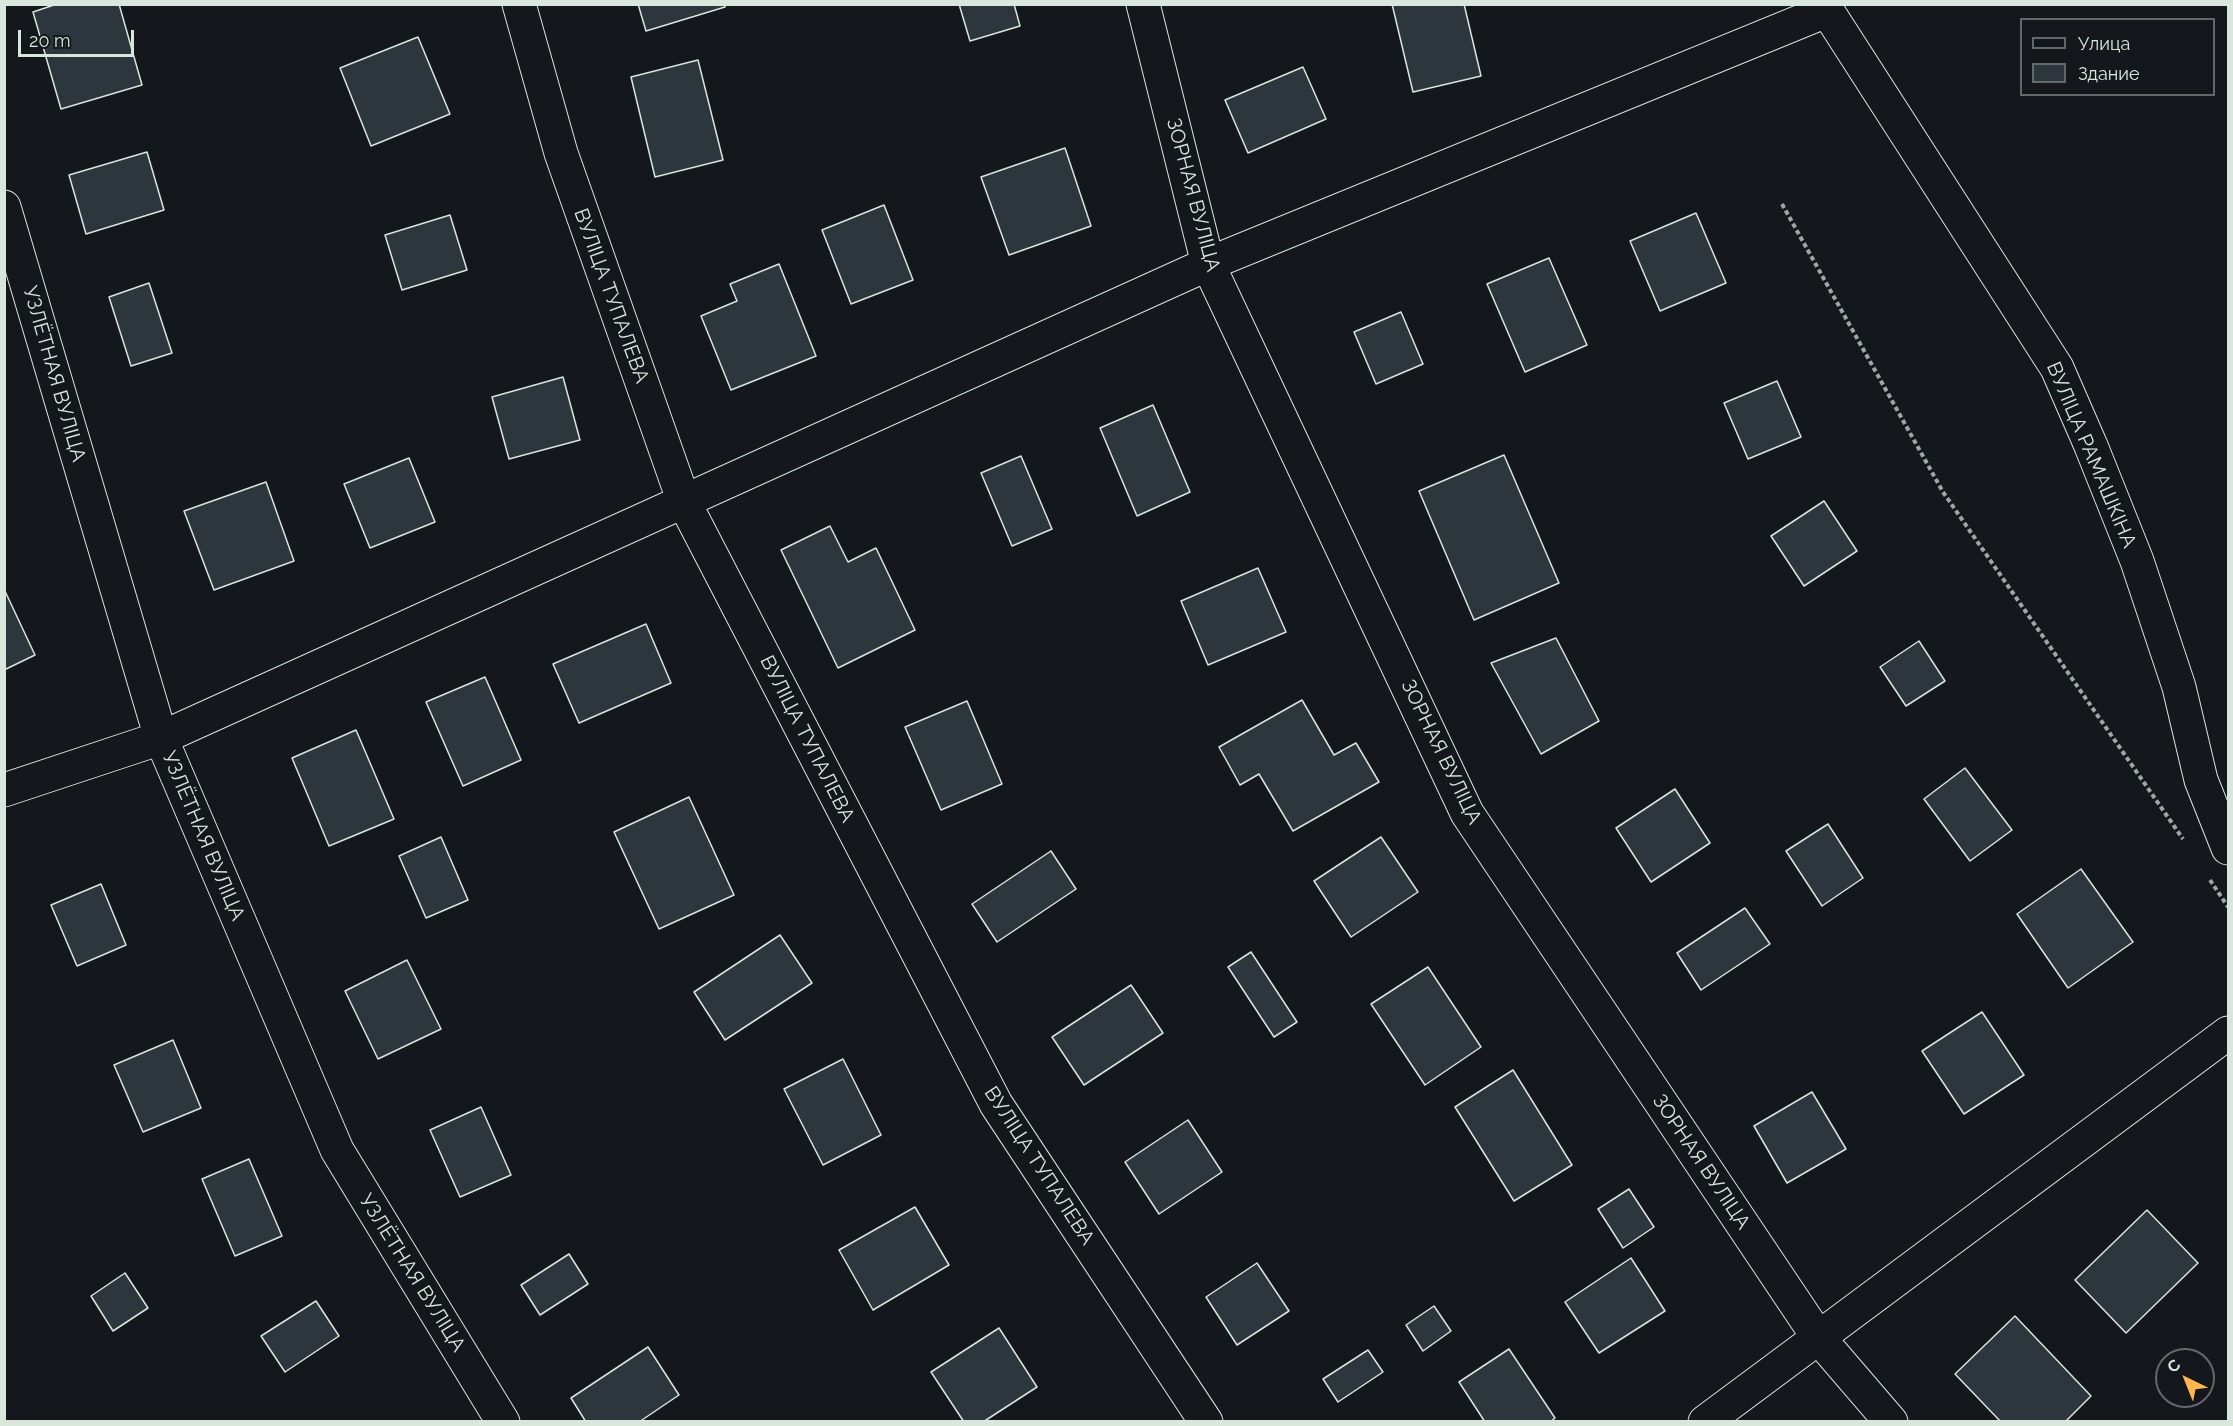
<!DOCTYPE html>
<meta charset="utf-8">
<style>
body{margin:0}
#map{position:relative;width:2233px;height:1426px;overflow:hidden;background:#14181c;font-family:Raleway,sans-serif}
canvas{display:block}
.frame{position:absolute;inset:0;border:6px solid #d8e6dc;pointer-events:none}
.legend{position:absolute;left:2020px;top:18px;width:195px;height:78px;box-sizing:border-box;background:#14181c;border:2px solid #626a69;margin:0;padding:8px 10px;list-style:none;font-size:18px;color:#d8e6dc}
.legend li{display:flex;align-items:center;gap:12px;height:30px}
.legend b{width:30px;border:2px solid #626a69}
.north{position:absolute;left:2155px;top:1348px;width:60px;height:60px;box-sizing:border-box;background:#14181c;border:2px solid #626a69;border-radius:50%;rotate:317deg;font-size:16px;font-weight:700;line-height:24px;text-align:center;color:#d8e6dc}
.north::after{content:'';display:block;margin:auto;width:21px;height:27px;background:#ffb74d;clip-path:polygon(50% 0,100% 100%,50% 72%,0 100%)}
.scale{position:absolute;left:18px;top:30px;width:116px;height:27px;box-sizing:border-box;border:3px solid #d8e6dc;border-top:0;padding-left:8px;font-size:18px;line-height:21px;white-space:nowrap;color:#d8e6dc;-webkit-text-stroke:4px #14181c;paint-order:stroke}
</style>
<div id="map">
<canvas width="2233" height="1426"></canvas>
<div class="frame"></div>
<ul class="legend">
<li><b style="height:8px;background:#14181c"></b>Улица</li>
<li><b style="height:16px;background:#2c363c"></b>Здание</li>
</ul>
<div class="north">С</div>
<div class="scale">20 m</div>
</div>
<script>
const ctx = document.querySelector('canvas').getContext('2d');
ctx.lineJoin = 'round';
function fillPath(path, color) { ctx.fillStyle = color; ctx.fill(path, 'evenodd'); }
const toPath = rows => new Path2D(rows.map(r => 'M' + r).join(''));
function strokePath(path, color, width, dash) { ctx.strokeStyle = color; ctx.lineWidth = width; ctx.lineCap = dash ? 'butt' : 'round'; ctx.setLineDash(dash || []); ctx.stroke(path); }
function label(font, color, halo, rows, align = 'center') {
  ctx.font = font + ' Raleway,sans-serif'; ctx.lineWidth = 4.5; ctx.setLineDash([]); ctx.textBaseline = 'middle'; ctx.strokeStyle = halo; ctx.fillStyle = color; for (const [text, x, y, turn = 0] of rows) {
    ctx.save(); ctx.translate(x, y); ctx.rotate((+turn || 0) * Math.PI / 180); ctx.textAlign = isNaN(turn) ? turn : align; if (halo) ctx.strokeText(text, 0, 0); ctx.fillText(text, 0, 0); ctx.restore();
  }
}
const building = toPath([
 [57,4,119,4,142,85,61,109,33,12,57,4],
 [638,4,725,4,725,7,646,31,638,4],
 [959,4,1014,4,1020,26,970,41,959,4],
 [1392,4,1464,4,1481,76,1413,92,1392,4],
 [418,37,450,114,371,146,340,68,418,37],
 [698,60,723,160,655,177,631,77,698,60],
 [1303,67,1326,119,1248,153,1225,100,1303,67],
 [1065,148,1091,226,1009,255,981,177,1065,148],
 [147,152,164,210,86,234,69,175,147,152],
 [884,205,913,280,851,304,822,230,884,205],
 [1696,213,1726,283,1660,311,1630,241,1696,213],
 [450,215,467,270,402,290,385,235,450,215],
 [1549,258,1587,345,1525,372,1487,284,1549,258],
 [779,264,816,356,731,390,701,316,737,301,730,284,779,264],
 [149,283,172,353,131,366,109,297,149,283],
 [1401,312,1423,364,1376,384,1354,332,1401,312],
 [563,377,580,440,509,459,492,397,563,377],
 [1777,381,1801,437,1748,459,1724,403,1777,381],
 [1153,405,1190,492,1137,516,1100,428,1153,405],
 [1504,455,1559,583,1474,620,1419,491,1504,455],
 [1021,456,1052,529,1012,546,981,473,1021,456],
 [409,458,435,522,370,548,344,484,409,458],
 [266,482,294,561,214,590,184,511,266,482],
 [1824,501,1857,551,1804,586,1771,536,1824,501],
 [830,526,848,562,876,548,915,630,838,668,781,550,830,526],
 [1258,568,1286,632,1208,665,1181,601,1258,568],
 [4,589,35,655,4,670,4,589],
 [646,624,671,683,579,723,553,664,646,624],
 [1556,638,1599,721,1541,754,1491,663,1556,638],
 [1919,641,1945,681,1906,706,1880,667,1919,641],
 [485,677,521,760,463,786,426,702,485,677],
 [1302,700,1334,755,1356,743,1379,782,1293,831,1259,774,1240,785,1219,747,1302,700],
 [967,701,1002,784,941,810,905,727,967,701],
 [356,730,394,819,329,846,292,758,356,730],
 [1965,768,2012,830,1970,861,1924,799,1965,768],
 [1675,789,1710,843,1651,882,1616,828,1675,789],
 [689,797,734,895,659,929,614,832,689,797],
 [1828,824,1863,878,1822,906,1786,851,1828,824],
 [441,837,468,900,426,918,399,856,441,837],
 [1381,837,1418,892,1351,937,1314,881,1381,837],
 [1051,851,1076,889,997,942,972,904,1051,851],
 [2081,869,2133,942,2068,988,2017,914,2081,869],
 [101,884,126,945,77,966,51,905,101,884],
 [1745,908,1770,944,1701,990,1677,953,1745,908],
 [780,935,812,983,725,1040,694,992,780,935],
 [1251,952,1297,1022,1274,1037,1228,967,1251,952],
 [407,960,441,1029,378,1059,345,991,407,960],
 [1428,967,1481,1047,1425,1085,1371,1004,1428,967],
 [1131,985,1163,1033,1084,1085,1052,1037,1131,985],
 [1982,1012,2024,1075,1964,1114,1922,1051,1982,1012],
 [173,1040,201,1108,143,1132,114,1065,173,1040],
 [843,1059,881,1135,823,1165,784,1089,843,1059],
 [1513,1070,1572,1165,1514,1201,1455,1107,1513,1070],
 [1812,1092,1846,1149,1787,1183,1754,1126,1812,1092],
 [481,1107,511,1175,460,1197,430,1130,481,1107],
 [1188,1120,1222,1172,1159,1214,1125,1162,1188,1120],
 [249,1159,282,1236,235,1256,202,1179,249,1159],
 [1629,1189,1654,1227,1623,1248,1598,1209,1629,1189],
 [915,1207,949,1265,873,1310,839,1250,915,1207],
 [2147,1210,2198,1263,2126,1333,2075,1280,2147,1210],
 [569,1254,588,1284,540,1315,521,1285,569,1254],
 [1631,1258,1665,1311,1599,1353,1565,1302,1631,1258],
 [1257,1263,1289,1311,1237,1345,1206,1297,1257,1263],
 [125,1273,148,1308,113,1331,91,1296,125,1273],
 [316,1301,339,1336,285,1372,261,1336,316,1301],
 [1434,1306,1451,1331,1423,1351,1406,1325,1434,1306],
 [2015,1316,2091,1396,2065,1422,2001,1422,1955,1374,2015,1316],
 [999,1328,1037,1387,983,1422,964,1422,931,1372,999,1328],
 [648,1347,679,1395,639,1422,586,1422,571,1398,648,1347],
 [1509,1349,1555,1418,1550,1422,1485,1422,1459,1382,1509,1349],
 [1368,1350,1383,1372,1338,1402,1323,1379,1368,1350]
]);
fillPath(building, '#2c363c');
strokePath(building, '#d8e6dc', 1.5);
const minor = toPath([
 [519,4,561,153,684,502,996,1104,1206,1422],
 [1143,4,1208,264,1467,813,1818,1337,1891,1422],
 [1823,4,2057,368,2091,446,2137,561,2179,687,2201,780,2228,848],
 [4,207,161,738,337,1150,503,1422],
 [4,790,161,738,1208,264,1826,11],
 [1705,1422,2228,1033]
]);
strokePath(minor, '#d8e6dc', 35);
strokePath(toPath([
 [1782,204,1943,492,2183,839],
 [2210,880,2228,907]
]), '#9da8a2', 4, [4.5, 3]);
strokePath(minor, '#14181c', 33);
label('20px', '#d8e6dc', '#14181c', [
 ["ЗОРНАЯ ВУЛІЦА",1193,195,75],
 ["ВУЛІЦА ТУПАЛЕВА",611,296,70],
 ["УЗЛЁТНАЯ ВУЛІЦА",54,374,74],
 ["ВУЛІЦА РАМАШКІНА",2091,455,67],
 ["ВУЛІЦА ТУПАЛЕВА",807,739,63],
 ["ЗОРНАЯ ВУЛІЦА",1441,752,64],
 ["УЗЛЁТНАЯ ВУЛІЦА",203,836,67],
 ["ЗОРНАЯ ВУЛІЦА",1701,1162,56],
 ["ВУЛІЦА ТУПАЛЕВА",1039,1166,57],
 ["УЗЛЁТНАЯ ВУЛІЦА",412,1273,58]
]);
</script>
